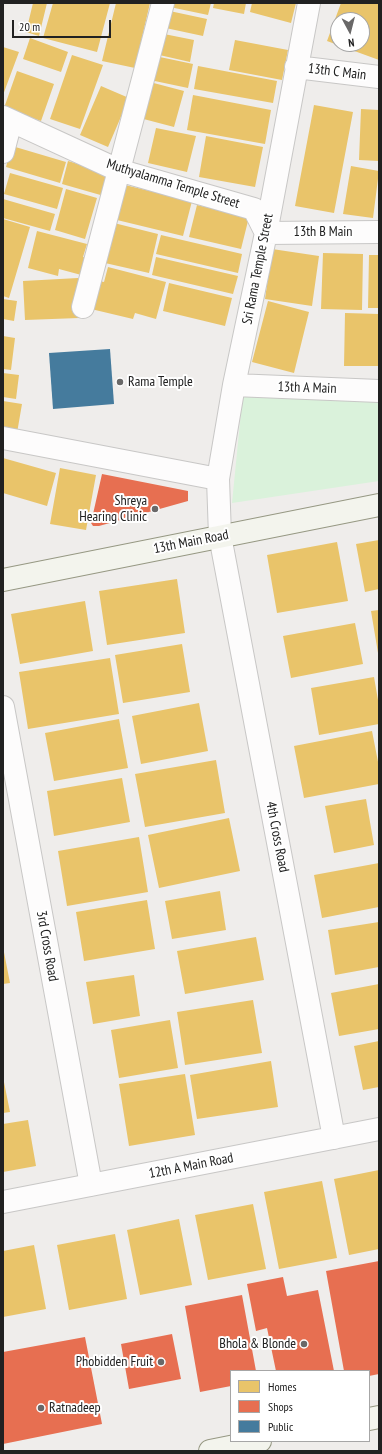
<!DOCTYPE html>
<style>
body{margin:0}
#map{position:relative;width:382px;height:1454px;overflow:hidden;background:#efedeb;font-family:"PT Sans Narrow",sans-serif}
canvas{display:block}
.frame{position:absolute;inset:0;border:4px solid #212121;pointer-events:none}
.legend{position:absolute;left:230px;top:1370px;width:140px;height:72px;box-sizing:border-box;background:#fff;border:1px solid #a6a6a6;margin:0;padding:5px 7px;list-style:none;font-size:12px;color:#212121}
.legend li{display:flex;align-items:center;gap:8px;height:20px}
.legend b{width:20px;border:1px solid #a6a6a6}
.north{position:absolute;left:330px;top:12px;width:40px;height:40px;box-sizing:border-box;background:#fff;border:1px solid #a6a6a6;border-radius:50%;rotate:173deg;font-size:11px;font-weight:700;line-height:16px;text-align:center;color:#212121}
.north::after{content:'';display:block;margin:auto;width:14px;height:18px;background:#696868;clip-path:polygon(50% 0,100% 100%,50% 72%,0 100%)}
.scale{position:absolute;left:12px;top:20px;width:99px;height:18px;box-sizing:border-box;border:2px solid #212121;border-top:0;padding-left:5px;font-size:12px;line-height:14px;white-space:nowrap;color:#212121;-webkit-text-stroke:3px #fff;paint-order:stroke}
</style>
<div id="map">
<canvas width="382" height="1454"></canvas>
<div class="frame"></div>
<ul class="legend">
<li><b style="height:11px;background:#e9c46a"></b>Homes</li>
<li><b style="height:11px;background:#e76f51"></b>Shops</li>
<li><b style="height:11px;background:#457b9d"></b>Public</li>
</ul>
<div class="north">N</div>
<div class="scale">20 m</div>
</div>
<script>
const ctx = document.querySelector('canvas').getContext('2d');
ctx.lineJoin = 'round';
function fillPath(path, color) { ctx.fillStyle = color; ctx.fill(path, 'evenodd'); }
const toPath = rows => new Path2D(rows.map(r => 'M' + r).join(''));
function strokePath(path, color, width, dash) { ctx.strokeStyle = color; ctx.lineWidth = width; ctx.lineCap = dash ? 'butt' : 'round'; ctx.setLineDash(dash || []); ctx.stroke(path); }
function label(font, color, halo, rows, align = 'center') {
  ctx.font = font + ' "PT Sans Narrow",sans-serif'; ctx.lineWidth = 4; ctx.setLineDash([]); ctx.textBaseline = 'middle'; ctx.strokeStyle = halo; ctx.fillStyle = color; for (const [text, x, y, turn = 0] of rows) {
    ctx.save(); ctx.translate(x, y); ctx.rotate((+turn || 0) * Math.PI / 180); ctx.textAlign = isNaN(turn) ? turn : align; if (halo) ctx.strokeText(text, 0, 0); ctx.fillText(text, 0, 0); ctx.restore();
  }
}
fillPath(toPath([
 [243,392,379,400,379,481,232,503]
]), '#daf2db');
fillPath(toPath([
 [33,3,47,3,39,36,26,32],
 [53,3,110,3,97,52,43,38],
 [116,3,150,3,135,68,102,61],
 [166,3,211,3,208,15,165,6],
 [214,3,246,3,244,14,213,8],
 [252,3,296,3,291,23,250,12],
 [341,3,379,3,379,60,327,41],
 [338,20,362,20,362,44,338,44],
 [165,10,207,19,203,36,161,27],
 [159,33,194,40,190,62,155,54],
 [30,38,68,52,61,72,23,59],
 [235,40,288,50,282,80,229,70],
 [3,47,19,52,3,95],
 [72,55,103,65,80,129,50,119],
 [155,56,193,64,188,88,150,80],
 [198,66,277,81,273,103,194,89],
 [17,71,54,84,41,121,4,108],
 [146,81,184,91,174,127,136,117],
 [101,86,129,98,108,147,80,135],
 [193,95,271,110,265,144,187,130],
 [314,105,353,112,334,213,295,206],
 [361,109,379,110,379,161,359,160],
 [156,128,196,136,187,172,148,163],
 [206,136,263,147,255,187,199,177],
 [12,146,66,162,60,183,6,167],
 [68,161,111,174,104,196,62,184],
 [351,166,379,171,373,218,343,214],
 [10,173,63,188,57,209,4,194],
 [125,185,192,201,183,236,117,220],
 [66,189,97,198,85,239,55,230],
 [3,199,55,214,50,231,3,218],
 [197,205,249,217,241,249,189,237],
 [3,219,30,227,9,298,3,296],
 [114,223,158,234,149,273,105,263],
 [37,231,87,244,83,257,89,258,85,276,59,269,58,276,28,268],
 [161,235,242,254,238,273,156,254],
 [272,249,319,256,312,306,265,299],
 [323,253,363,254,362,310,321,309],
 [369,255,379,255,379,308,368,308],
 [156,257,238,276,233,294,152,275],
 [108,267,166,282,156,319,135,313,133,319,91,309,99,281,104,282],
 [78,278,79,318,25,320,23,281],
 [169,283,232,298,225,326,163,311],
 [3,299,17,301,14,321,3,319],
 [268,301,309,312,294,373,252,362],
 [345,313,379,314,379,366,344,366],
 [3,336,15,338,11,370,3,369],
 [3,373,19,375,16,399,3,397],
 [3,401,22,404,17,433,3,431],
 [3,458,56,473,47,506,3,493],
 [60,468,96,475,86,530,50,524],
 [379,540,379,589,365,592,356,544],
 [337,542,348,601,277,613,267,555],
 [177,579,185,633,107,645,99,591],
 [85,601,93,651,20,664,11,614],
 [379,610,379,653,378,653,371,611],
 [355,623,363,664,291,678,283,636],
 [182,644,190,692,123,703,115,655],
 [110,658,119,714,28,729,19,672],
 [374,677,379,706,379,724,319,735,311,688],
 [199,703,208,751,141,764,132,716],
 [119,719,128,768,54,781,45,733],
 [372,731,379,767,379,784,304,798,294,746],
 [216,760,225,813,145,827,135,774],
 [122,778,130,822,54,836,47,791],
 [366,799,374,845,334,853,325,806],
 [229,818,240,871,159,888,148,835],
 [139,837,148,892,67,906,58,851],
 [379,863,379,907,322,918,314,875],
 [220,891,226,930,172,939,165,901],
 [147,900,155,949,84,961,76,912],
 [379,922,379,967,335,975,328,930],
 [256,937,264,980,185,994,177,951],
 [3,947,10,983,3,984],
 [134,975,140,1016,93,1024,86,982],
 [379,984,379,1029,339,1036,331,993],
 [253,1000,262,1053,185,1065,177,1012],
 [170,1020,178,1068,119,1078,111,1030],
 [379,1041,379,1087,363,1090,354,1046],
 [271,1061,278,1107,197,1119,190,1075],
 [185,1074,195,1135,129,1146,119,1084],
 [3,1077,10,1112,3,1113],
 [28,1120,36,1166,3,1172,3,1124],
 [379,1170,379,1249,349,1255,334,1179],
 [322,1181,337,1258,279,1269,264,1192],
 [253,1204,266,1269,208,1280,195,1215],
 [179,1219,192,1285,140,1295,127,1230],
 [115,1234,127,1299,69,1310,57,1245],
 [34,1245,46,1309,3,1317,3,1251]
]), '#e9c46a');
fillPath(toPath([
 [102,474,188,491,188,501,99,526,93,526,91,523],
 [379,1261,379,1374,369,1376,369,1371,344,1371,326,1271],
 [283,1277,287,1296,318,1290,334,1371,276,1371,267,1328,256,1331,247,1284],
 [242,1295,256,1371,231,1371,231,1386,200,1392,185,1306],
 [172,1334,181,1379,129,1389,121,1344],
 [85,1337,102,1424,3,1444,3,1352]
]), '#e76f51');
fillPath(toPath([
 [110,349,114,404,53,409,49,353]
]), '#457b9d');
const street = toPath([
 [309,3,266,233,234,385,218,479,220,536,334,1138],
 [296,67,379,77],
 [3,117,118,170,254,209,266,233,379,232],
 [3,152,11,121],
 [83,307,163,3],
 [234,385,379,391],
 [3,438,218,479],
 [3,707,91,1185],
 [3,1202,379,1129]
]);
const secondary = toPath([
 [3,580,379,505],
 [369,1419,379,1417],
 [210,1451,260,1441]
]);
strokePath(street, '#c8c7c6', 24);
strokePath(secondary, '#969883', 24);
strokePath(street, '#fdfcfc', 22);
strokePath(secondary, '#f3f4ed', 22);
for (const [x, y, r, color] of [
 [120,382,4,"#696868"],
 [155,509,4,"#696868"],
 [304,1344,4,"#696868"],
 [161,1362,4,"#696868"],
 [41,1408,4,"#696868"]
]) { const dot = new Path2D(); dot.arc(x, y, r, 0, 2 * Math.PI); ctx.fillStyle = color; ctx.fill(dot); strokePath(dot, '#fff', 1.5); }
label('14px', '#212121', '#fff', [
 ["13th C Main",337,72,7],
 ["Muthyalamma Temple Street",173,184,17],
 ["13th B Main",323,232],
 ["Sri Rama Temple Street",258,269,-79],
 ["13th A Main",307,388,2],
 ["13th Main Road",191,542,-11],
 ["4th Cross Road",277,837,79],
 ["3rd Cross Road",47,946,80],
 ["12th A Main Road",191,1166,-11]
]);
label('14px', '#212121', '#fff', [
 ["Rama Temple",128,382,"left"],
 ["Shreya",147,501],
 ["Hearing Clinic",147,517],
 ["Bhola & Blonde",296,1344],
 ["Phobidden Fruit",153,1362],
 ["Ratnadeep",49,1408,"left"]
], 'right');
</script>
